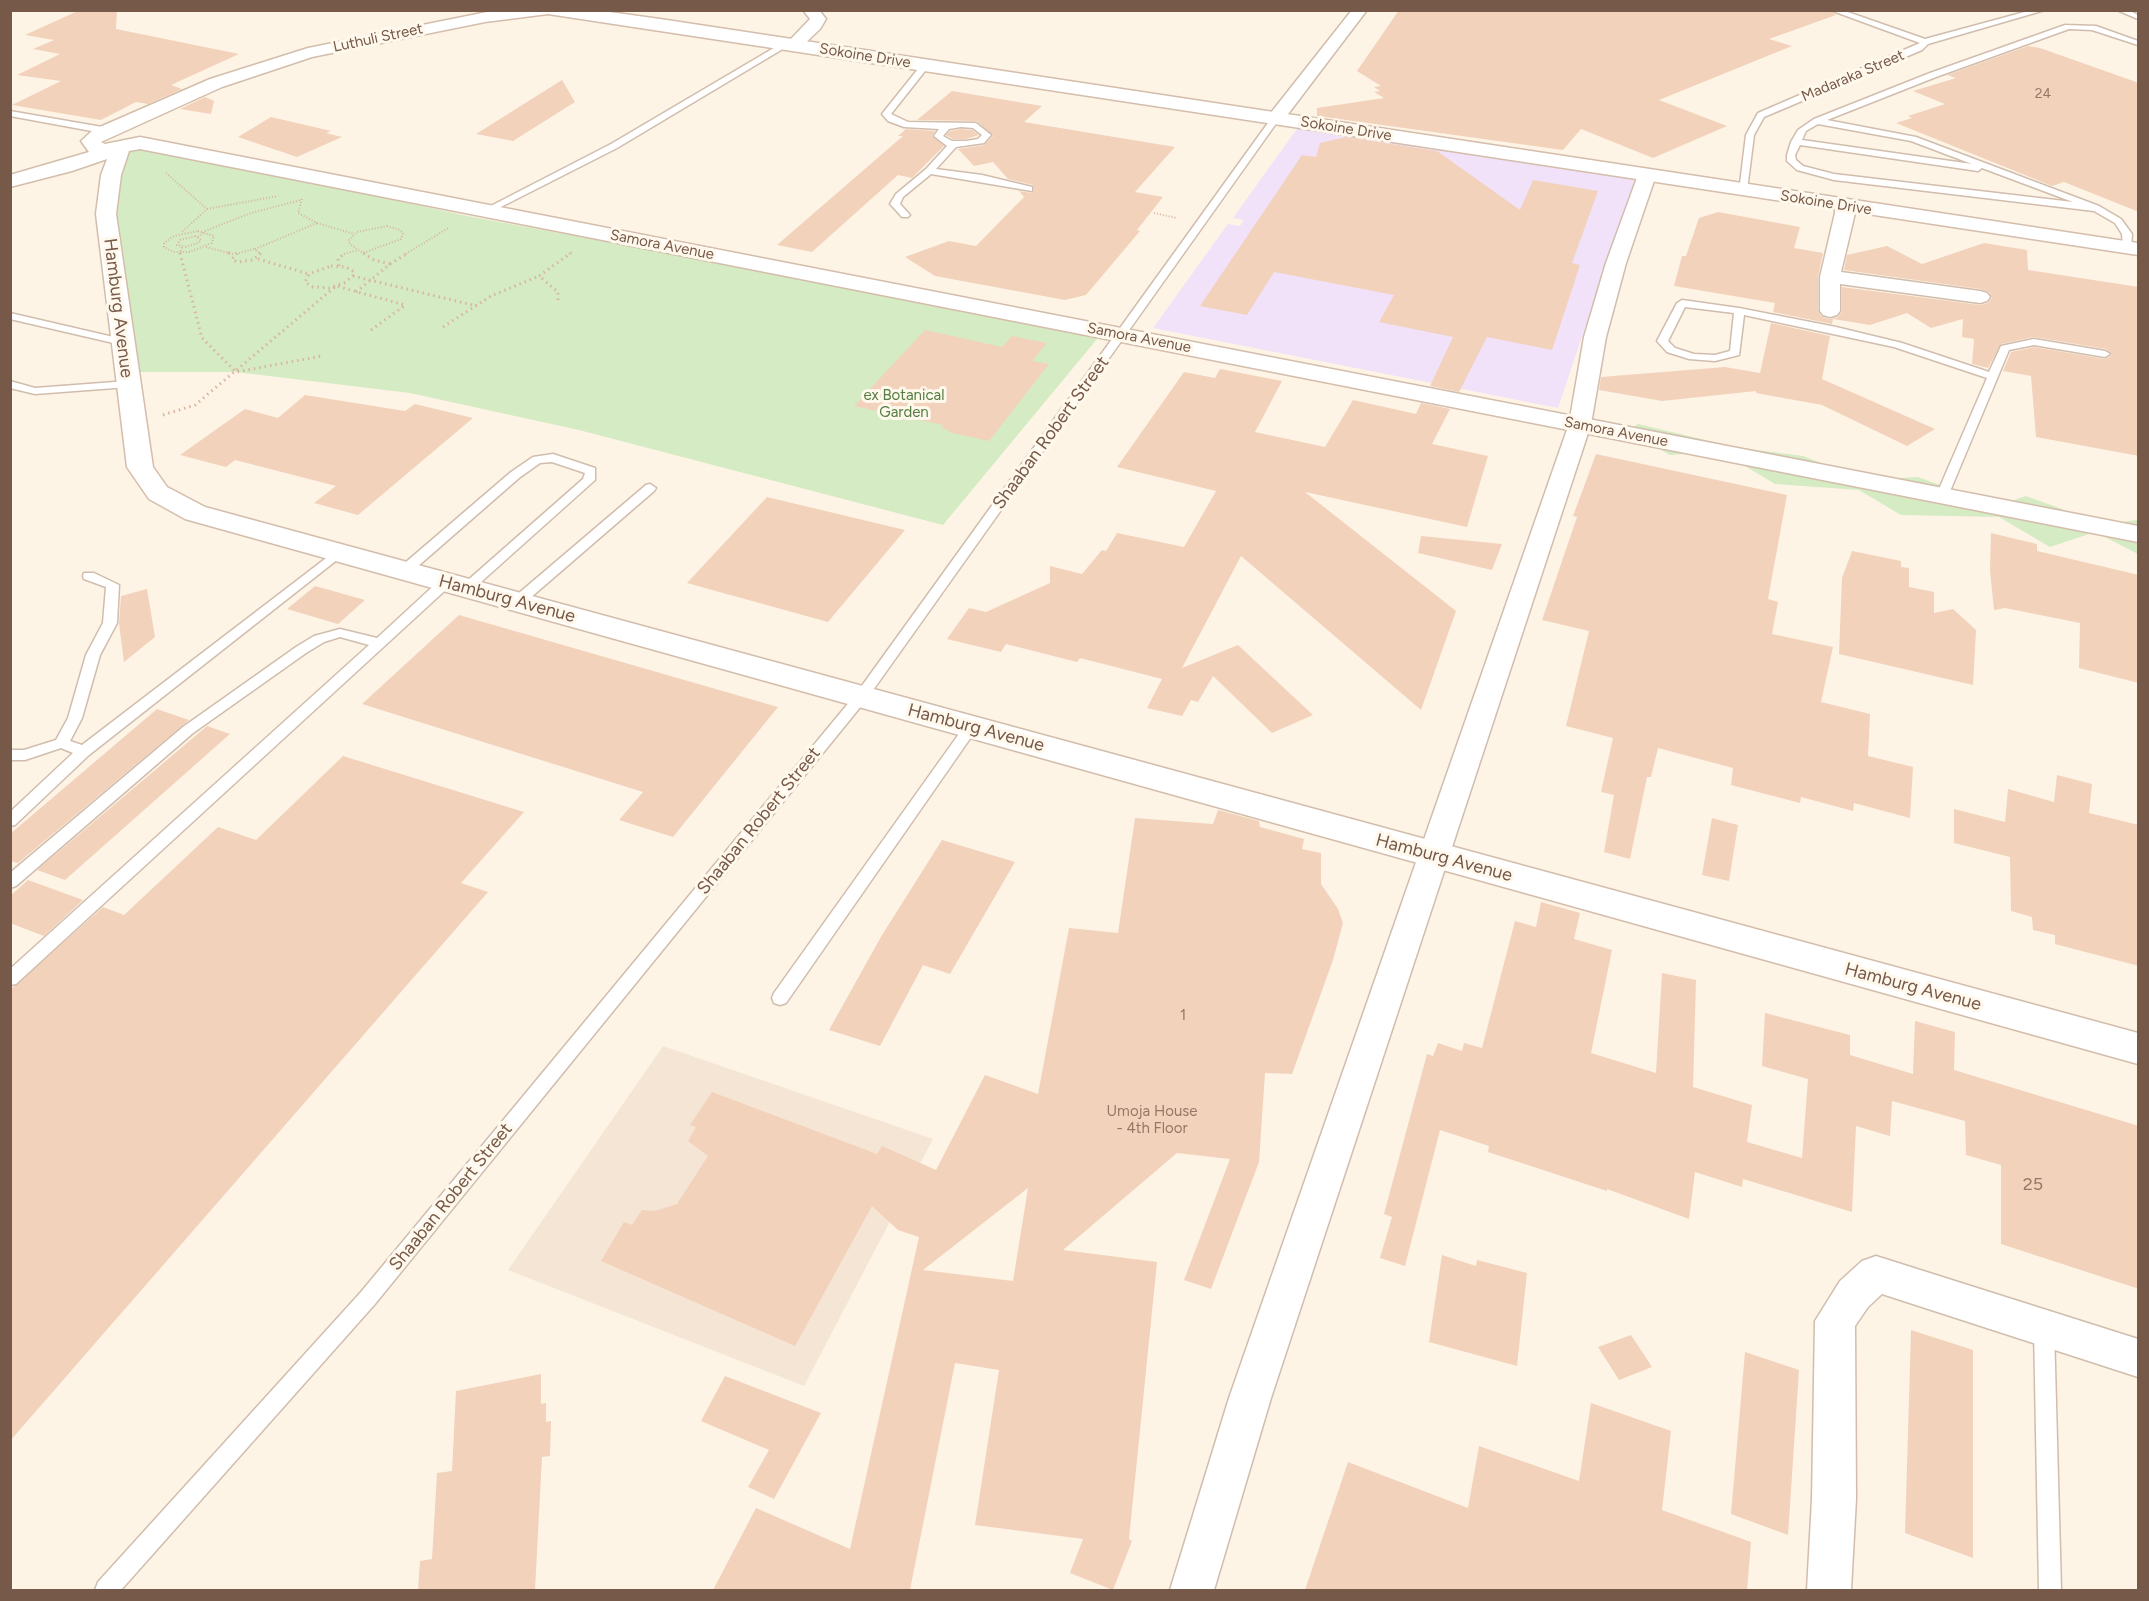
<!DOCTYPE html>
<style>
body{margin:0}
#map{position:relative;width:2149px;height:1601px;overflow:hidden;background:#fdf4e5;font-family:Figtree,sans-serif}
canvas{display:block}
.frame{position:absolute;inset:0;border:12px solid #775949;pointer-events:none}
</style>
<div id="map">
<canvas width="2149" height="1601"></canvas>
<div class="frame"></div>
</div>
<script>
const ctx = document.querySelector('canvas').getContext('2d');
ctx.lineJoin = 'round';
function fillPath(path, color) { ctx.fillStyle = color; ctx.fill(path, 'evenodd'); }
const toPath = rows => new Path2D(rows.map(r => 'M' + r).join(''));
function strokePath(path, color, width, dash) { ctx.strokeStyle = color; ctx.lineWidth = width; ctx.lineCap = dash ? 'butt' : 'round'; ctx.setLineDash(dash || []); ctx.stroke(path); }
function label(font, color, halo, rows, align = 'center') {
  ctx.font = font + ' Figtree,sans-serif'; ctx.lineWidth = 6; ctx.setLineDash([]); ctx.textBaseline = 'middle'; ctx.strokeStyle = halo; ctx.fillStyle = color; for (const [text, x, y, turn = 0] of rows) {
    ctx.save(); ctx.translate(x, y); ctx.rotate((+turn || 0) * Math.PI / 180); ctx.textAlign = isNaN(turn) ? turn : align; if (halo) ctx.strokeText(text, 0, 0); ctx.fillText(text, 0, 0); ctx.restore();
  }
}
fillPath(toPath([
 [663,1046,933,1139,804,1386,508,1270]
]), '#f5e5d4');
fillPath(toPath([
 [1299,126,1635,179,1558,408,1153,328,1228,224,1240,226,1244,220,1233,218]
]), '#f1e2f9');
fillPath(toPath([
 [118,140,467,216,1102,333,943,525,579,430,410,393,236,372,139,372,113,209],
 [1638,424,1735,447,1803,456,1865,480,1918,477,1997,506,2026,496,2103,524,2138,520,2138,554,2095,532,2050,547,1999,517,1901,515,1859,490,1775,484,1720,451,1670,455,1627,431]
]), '#d4ebc3');
fillPath(toPath([
 [80,10,117,10,116,29,239,54,171,85,182,89,148,104,136,102,101,120,12,105,61,81,17,75,60,54,33,49,54,40,25,35],
 [1399,10,1828,10,1836,15,1769,39,1792,46,1659,100,1727,126,1653,158,1581,129,1563,150,1317,116,1317,108,1384,98,1374,92,1380,91,1374,87,1381,86,1357,71],
 [2028,46,2040,48,2139,83,2139,212,2064,182,2052,186,1896,123,1912,118,1908,116,1945,104,1913,91,1956,78,1947,75],
 [562,80,575,102,513,141,476,134],
 [952,91,1042,106,1024,122,1175,147,1135,192,1163,197,1137,230,1140,231,1086,295,1065,300,935,276,905,257,949,241,976,246,1024,197,1019,191,1032,193,1034,191,1033,185,1008,179,993,162,974,166,958,149,984,145,993,136,977,121,917,120],
 [205,97,214,101,211,114,180,109],
 [271,117,331,131,326,133,342,137,297,157,238,137],
 [906,129,935,131,932,136,944,146,912,178,898,175,812,252,777,245,903,136,898,136],
 [961,129,972,130,979,135,966,139,953,139,946,135,950,131],
 [1346,137,1437,151,1520,210,1533,180,1598,191,1572,263,1580,265,1552,350,1487,337,1459,392,1430,386,1453,337,1379,322,1394,295,1274,272,1247,315,1200,306,1302,155,1316,157,1320,143],
 [1718,212,1800,227,1794,248,1823,253,1818,277,1818,311,1821,316,1829,319,1838,317,1842,312,1842,287,1980,305,1988,303,1992,298,1989,292,1980,289,1844,270,1847,255,1887,246,1922,264,1984,243,2027,250,2028,270,2139,287,2139,456,2036,437,2031,376,2003,371,2011,352,2034,347,2105,359,2112,355,2106,349,2034,337,2001,344,1988,368,1972,364,1974,339,1962,337,1963,319,1931,328,1907,313,1870,325,1833,319,1832,324,1773,312,1775,303,1674,286,1682,256,1686,256,1699,218],
 [1771,323,1830,336,1822,379,1935,429,1907,446,1822,405,1756,393,1756,391,1662,401,1599,390,1601,377,1725,367,1760,373],
 [925,330,1002,347,1012,336,1047,343,1032,361,1049,364,989,441,948,432,949,430,941,428,943,425,854,406],
 [1220,369,1282,381,1255,432,1325,447,1353,400,1416,414,1421,403,1450,409,1432,444,1488,456,1467,527,1305,492,1456,611,1421,710,1241,556,1182,668,1238,645,1313,715,1272,733,1213,676,1198,702,1191,700,1182,716,1147,708,1162,679,1080,658,1077,662,1006,644,1001,652,947,639,969,608,986,612,1050,583,1050,566,1082,574,1102,550,1106,551,1117,533,1184,547,1216,491,1117,467,1184,372,1215,378],
 [305,395,405,411,415,404,473,418,358,515,314,503,336,486,235,460,226,467,180,455,245,409,278,418],
 [1596,454,1787,495,1768,599,1778,602,1772,634,1833,647,1821,702,1870,714,1868,756,1913,767,1910,818,1854,803,1853,811,1801,797,1800,803,1731,785,1733,768,1658,748,1651,777,1647,777,1630,859,1604,852,1614,795,1601,792,1613,738,1566,726,1589,631,1542,620,1577,517,1573,516],
 [767,497,905,530,828,622,687,583],
 [1991,533,2037,544,2037,551,2139,575,2139,683,2079,668,2080,623,2005,608,1994,610,1990,570],
 [1421,536,1502,544,1492,570,1418,553],
 [1852,551,1901,561,1901,567,1909,568,1909,587,1934,592,1934,613,1953,609,1976,630,1973,685,1839,654,1842,578],
 [315,586,365,600,338,624,287,609],
 [147,589,155,637,124,662,119,624,121,596],
 [459,615,778,707,673,837,619,820,643,792,362,704],
 [157,709,189,720,18,863,10,861,10,834],
 [207,726,230,734,65,880,37,870],
 [343,756,524,812,461,883,488,892,10,1441,10,990,103,907,124,915,218,827,256,840],
 [2057,775,2092,784,2089,813,2139,825,2139,966,2055,944,2055,935,2033,930,2032,917,2011,911,2010,857,1954,843,1954,809,2005,822,2008,789,2054,802],
 [1218,810,1259,821,1260,827,1304,839,1302,849,1321,853,1321,884,1338,909,1343,923,1333,960,1292,1074,1265,1073,1259,1162,1211,1289,1184,1280,1230,1159,1177,1153,1063,1250,1157,1262,1129,1539,1132,1541,1113,1590,1070,1573,1083,1539,975,1525,999,1370,955,1363,910,1590,713,1590,756,1508,850,1549,919,1237,898,1230,872,1206,795,1346,601,1261,624,1222,632,1225,642,1210,655,1211,677,1204,708,1156,688,1141,696,1127,690,1125,712,1092,877,1154,882,1146,936,1170,985,1075,1038,1094,1069,928,1118,933,1135,818,1213,824],
 [1028,1188,1013,1281,923,1270],
 [1712,818,1738,825,1729,881,1702,875],
 [942,840,1015,862,950,974,923,965,880,1046,829,1030,882,935],
 [28,880,83,900,44,936,10,923,10,896],
 [1541,902,1580,913,1574,939,1612,950,1591,1053,1656,1073,1662,973,1696,980,1693,1087,1752,1105,1747,1142,1802,1158,1808,1079,1762,1066,1765,1013,1850,1035,1850,1055,1913,1074,1915,1021,1955,1032,1954,1070,2139,1126,2139,1289,2001,1244,2001,1165,1966,1155,1965,1121,1892,1101,1890,1136,1856,1126,1852,1212,1743,1179,1742,1187,1695,1172,1689,1219,1607,1189,1607,1191,1488,1152,1489,1146,1440,1130,1405,1266,1380,1258,1392,1217,1384,1214,1427,1054,1433,1056,1438,1043,1462,1051,1464,1043,1482,1048,1515,921,1536,927],
 [1442,1255,1476,1266,1477,1260,1527,1273,1517,1366,1429,1342],
 [1911,1330,1973,1350,1973,1558,1905,1533],
 [1631,1335,1652,1367,1619,1380,1598,1347],
 [1745,1352,1799,1370,1788,1535,1731,1514],
 [541,1374,541,1404,546,1403,546,1422,551,1421,550,1456,542,1457,535,1590,418,1590,420,1561,432,1559,437,1473,452,1471,456,1391],
 [725,1376,821,1413,774,1499,748,1487,769,1450,701,1421],
 [1591,1403,1671,1431,1662,1510,1751,1542,1747,1590,1305,1590,1348,1462,1468,1508,1479,1446,1579,1481]
]), '#f3d2bc');
const lane = toPath([
 [1830,10,1842,10,1925,39,2032,10,2045,10,1928,44,1922,50,1764,117,1754,135,1747,190,1739,192,1746,135,1758,113,1920,43,1830,10],
 [2117,10,2128,10,2138,15,2138,19,2117,10],
 [2065,25,2096,26,2138,41,2138,45,2092,30,2069,29,1936,77,1827,120,1916,137,2099,206,2121,219,2132,234,2131,249,2123,247,2122,234,2115,223,2094,211,1834,180,1797,170,1787,161,1787,155,1791,142,1798,130,1814,119,1930,73,2065,25],
 [1818,124,1911,141,1972,164,1802,140,1806,131,1818,124],
 [1800,145,1978,171,1982,168,2073,202,1834,174,1803,166,1796,160,1795,155,1800,145],
 [784,42,791,44,617,148,491,212,483,210,611,144,784,42],
 [922,64,929,66,891,114,908,122,976,123,991,135,984,143,956,147,936,169,982,175,1032,187,1032,191,931,174,903,197,900,204,910,215,908,217,902,217,892,206,890,204,896,194,926,169,947,146,934,136,939,129,904,127,888,121,882,114,922,64],
 [961,127,973,128,982,135,978,139,966,141,952,141,943,136,949,129,961,127],
 [10,111,108,128,112,131,108,134,10,116,10,111],
 [1273,116,1280,118,866,700,375,1304,121,1590,95,1590,98,1582,361,1292,856,694,1273,116],
 [1682,300,1739,308,1836,327,1902,343,1989,372,2001,346,2034,339,2105,351,2110,354,2105,357,2034,345,2009,350,1948,496,1942,500,1936,496,1987,378,1894,347,1744,315,1739,355,1715,361,1689,359,1667,352,1657,341,1677,303,1682,300],
 [1685,307,1734,313,1730,351,1715,355,1694,354,1675,348,1668,341,1685,307],
 [10,313,122,339,127,342,122,345,10,319,10,313],
 [10,381,35,388,128,381,134,384,128,387,35,394,10,388,10,381],
 [553,454,595,468,595,480,471,591,466,592,459,588,583,479,585,473,552,462,540,463,519,478,409,574,399,574,398,571,399,568,511,472,533,457,553,454],
 [650,484,656,488,654,491,522,605,512,605,510,602,512,599,646,485,650,484],
 [338,549,344,553,342,556,89,755,15,825,10,826,10,812,73,753,61,748,25,760,10,760,10,750,24,750,56,740,68,718,86,655,103,623,106,587,84,579,83,576,84,573,94,573,119,585,117,623,100,655,82,718,70,741,82,745,338,549],
 [446,578,452,582,451,585,16,984,10,985,10,969,369,645,340,637,324,642,306,653,193,733,16,886,10,888,10,873,183,727,296,647,314,636,340,629,377,638,441,579,446,578],
 [971,722,978,727,976,730,786,1003,780,1005,774,1003,772,998,774,993,966,724,971,722],
 [2044,1319,2051,1321,2054,1328,2061,1590,2039,1590,2034,1328,2037,1321,2044,1319]
]);
const street = toPath([
 [803,10,819,10,826,19,820,29,800,48,788,48,786,45,788,42,810,19,803,10],
 [1352,10,1367,10,1282,122,1270,122,1267,118,1270,114,1352,10],
 [1647,170,1656,175,1626,263,1606,337,1591,424,1271,1398,1214,1590,1170,1590,1229,1398,1569,424,1584,337,1606,263,1638,175,1647,170],
 [1844,200,1851,202,1855,213,1841,272,1980,291,1987,293,1990,297,1987,301,1980,303,1840,284,1840,311,1837,315,1830,317,1823,315,1820,311,1820,277,1835,213,1835,206,1844,200],
 [1876,1256,2138,1339,2138,1377,1882,1294,1868,1307,1855,1326,1856,1499,1851,1590,1807,1590,1812,1499,1815,1321,1840,1281,1862,1261,1876,1256]
]);
const secondary = toPath([
 [497,10,595,10,660,19,2138,243,2138,255,548,14,485,22,312,57,222,87,101,142,105,144,140,137,2138,526,2138,542,140,149,129,151,121,175,116,214,153,467,167,487,205,507,2138,1033,2138,1064,185,519,149,499,127,467,96,214,101,175,107,159,72,171,10,187,10,175,89,152,81,141,93,130,210,79,308,48,497,10]
]);
strokePath(lane, '#d1bdad', 3);
strokePath(street, '#d1bdad', 3);
strokePath(secondary, '#d4bdab', 3);
strokePath(toPath([
 [166,173,207,209,182,232],
 [302,199,298,213,317,223,354,234],
 [207,209,278,196],
 [1154,213,1177,218],
 [387,226,400,230,403,233,401,239,363,253,350,244,349,240,357,232,387,226],
 [198,231,214,236,212,243,189,252,173,252,164,247,164,243,174,236,198,231],
 [195,236,201,240,198,243,186,247,177,245,180,240,195,236],
 [198,237,205,231,251,213,301,200],
 [206,247,233,254],
 [255,249,317,223],
 [180,254,182,246],
 [236,254,254,249,261,254],
 [344,254,358,250],
 [406,254,448,228],
 [569,254,572,252]
]), '#d8b59f', 2, [1, 2]);
strokePath(toPath([
 [180,253,202,338,236,372,322,356],
 [228,253,233,254],
 [237,253,232,259,237,262,253,260,261,253],
 [258,259,309,274],
 [390,264,408,253],
 [331,266,346,267,354,272,353,276,344,283,329,288,313,287,305,282,309,274,331,266],
 [339,266,338,259,345,253],
 [353,276,477,306],
 [356,292,390,264,374,260,363,253],
 [558,300,558,292,539,276,571,253],
 [443,327,491,296,539,276],
 [371,330,404,306],
 [163,415,195,405,336,286,405,305]
]), '#d8b59f', 3, [1.5, 4]);
fillPath(lane, '#fff');
fillPath(street, '#fff');
fillPath(secondary, '#fff');
label('14px', '#967766', null, [
 ["24",2043,94]
]);
label('15px', '#775949', '#fff8ec', [
 ["Luthuli Street",378,38,-12],
 ["Sokoine Drive",865,56,9],
 ["Madaraka Street",1853,76,-23],
 ["Sokoine Drive",1346,129,9],
 ["Sokoine Drive",1826,203,9],
 ["Samora Avenue",662,245,11],
 ["Samora Avenue",1139,338,11],
 ["Samora Avenue",1616,432,11]
]);
label('15px', '#547d41', '#fff8ec', [
 ["ex Botanical",904,396],
 ["Garden",904,413]
]);
label('15px', '#967766', null, [
 ["1",1183,1016],
 ["Umoja House",1152,1112],
 ["- 4th Floor",1152,1129]
]);
label('18px', '#775949', '#fff8ec', [
 ["Hamburg Avenue",118,308,83],
 ["Shaaban Robert Street",1051,433,-54],
 ["Hamburg Avenue",507,599,15],
 ["Hamburg Avenue",976,728,15],
 ["Shaaban Robert Street",759,821,-51],
 ["Hamburg Avenue",1444,858,15],
 ["Hamburg Avenue",1913,987,15],
 ["Shaaban Robert Street",451,1197,-51]
]);
label('18px', '#967766', null, [
 ["25",2033,1185]
]);
</script>
